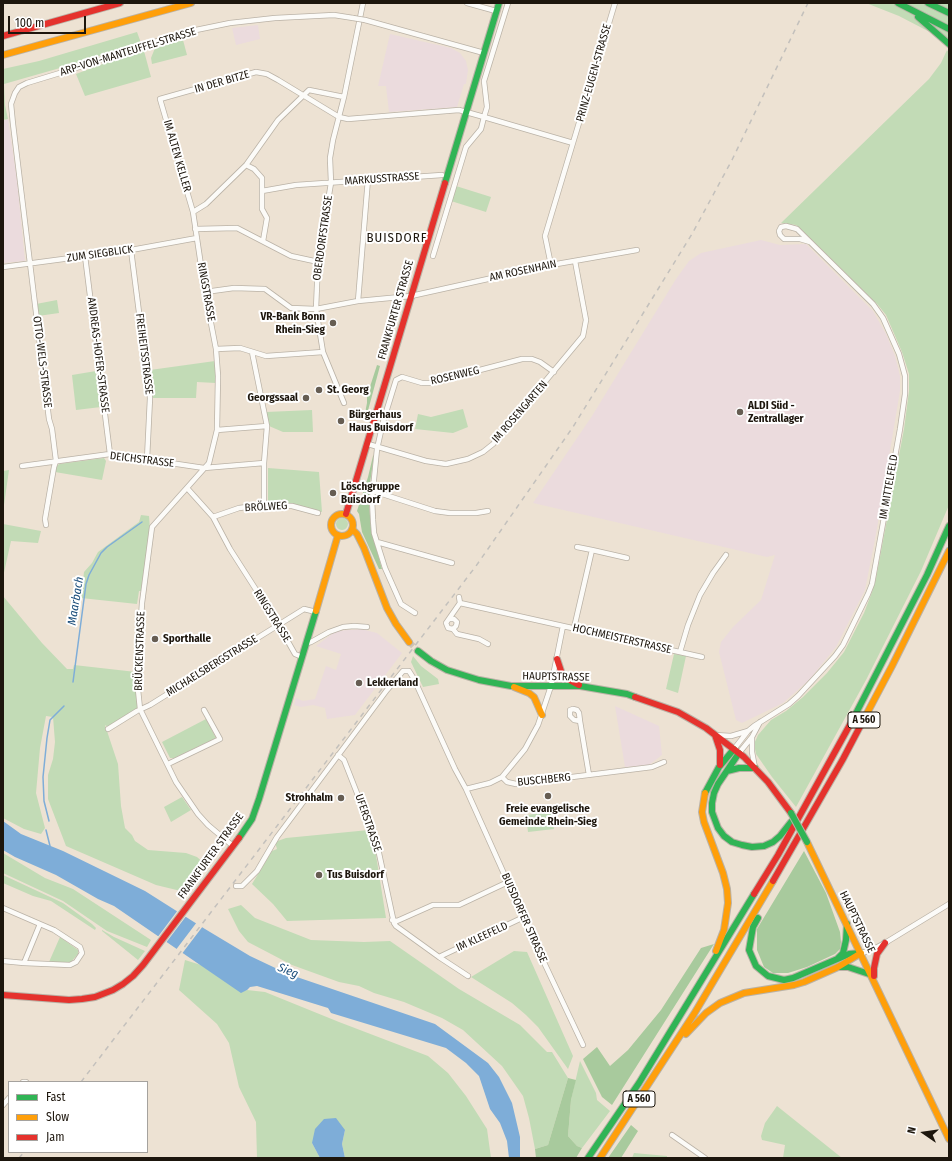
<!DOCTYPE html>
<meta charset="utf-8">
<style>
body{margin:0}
#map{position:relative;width:952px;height:1161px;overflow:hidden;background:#ede2d3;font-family:"Fira Sans Condensed",sans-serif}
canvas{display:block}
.frame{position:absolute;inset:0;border:4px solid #1d160d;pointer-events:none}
.legend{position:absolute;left:8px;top:1081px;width:140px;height:72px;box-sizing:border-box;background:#fff;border:1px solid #a5a29e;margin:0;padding:5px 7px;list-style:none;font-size:12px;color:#1d160d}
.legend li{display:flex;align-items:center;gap:8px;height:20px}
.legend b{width:20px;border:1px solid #a5a29e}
.north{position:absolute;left:904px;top:1113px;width:40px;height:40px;-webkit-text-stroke:3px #fff;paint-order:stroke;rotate:283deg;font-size:11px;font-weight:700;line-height:16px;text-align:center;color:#1d160d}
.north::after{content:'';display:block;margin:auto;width:14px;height:18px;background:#1d160d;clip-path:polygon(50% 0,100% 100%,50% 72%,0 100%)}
.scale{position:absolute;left:8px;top:16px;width:78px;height:18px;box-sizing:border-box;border:2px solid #1d160d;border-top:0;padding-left:5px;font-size:12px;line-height:14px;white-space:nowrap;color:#1d160d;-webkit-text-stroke:3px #fff;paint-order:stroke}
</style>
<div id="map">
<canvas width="952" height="1161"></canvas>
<div class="frame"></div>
<ul class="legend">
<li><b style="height:5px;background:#30b455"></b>Fast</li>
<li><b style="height:5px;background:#ff9f0a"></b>Slow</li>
<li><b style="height:5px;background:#e5322d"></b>Jam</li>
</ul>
<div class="north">N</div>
<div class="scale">100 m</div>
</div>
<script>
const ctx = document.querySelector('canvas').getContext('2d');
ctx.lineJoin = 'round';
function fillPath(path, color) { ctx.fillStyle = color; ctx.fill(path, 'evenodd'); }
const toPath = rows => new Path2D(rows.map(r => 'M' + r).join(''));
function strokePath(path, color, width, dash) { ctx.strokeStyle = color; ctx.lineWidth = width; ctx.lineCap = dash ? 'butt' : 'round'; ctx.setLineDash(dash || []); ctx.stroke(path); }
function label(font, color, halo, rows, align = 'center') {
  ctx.font = font + ' "Fira Sans Condensed",sans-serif'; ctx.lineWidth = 4; ctx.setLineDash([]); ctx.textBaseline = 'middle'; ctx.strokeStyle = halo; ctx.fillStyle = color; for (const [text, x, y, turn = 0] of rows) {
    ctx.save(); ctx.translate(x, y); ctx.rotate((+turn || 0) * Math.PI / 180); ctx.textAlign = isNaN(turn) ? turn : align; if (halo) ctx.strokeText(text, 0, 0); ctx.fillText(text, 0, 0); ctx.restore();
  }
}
fillPath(toPath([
 [258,25,260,39,236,45,232,28],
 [390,34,451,48,460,53,466,61,468,70,466,84,464,84,457,107,389,112,386,86,378,86],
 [8,119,17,180,25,261,3,263,3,120],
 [761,240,780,245,806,244,873,311,886,334,895,356,900,376,900,391,876,534,865,590,836,647,809,680,783,703,742,723,736,720,719,652,721,642,733,627,761,600,775,555,767,557,533,503,592,416,676,279,689,261,701,253],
 [361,629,377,633,402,653,355,715,327,719,325,708,313,705,301,707,294,705,296,698,303,701,315,699,326,666,336,670,341,654,316,646,336,631],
 [615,706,659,726,662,755,649,765,625,767]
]), '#ebdbdd');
fillPath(toPath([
 [866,3,949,3,949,42,899,16],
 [137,32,141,43,74,64,4,84,5,105,8,119,3,120,3,69,39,61],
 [183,40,187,55,152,64,151,58,155,48],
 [140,50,144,51,151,77,85,96,76,74],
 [947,50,949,53,949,505,921,571,866,680,796,807,772,777,756,754,754,744,758,735,771,720,786,711,803,697,827,673,844,652,864,613,872,592,876,578,904,429,909,391,909,374,902,352,886,315,878,305,802,230,796,225,781,223,929,79,941,63],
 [456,186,491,197,486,212,451,201],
 [57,300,59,313,38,316,36,304],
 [215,361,216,383,197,382,196,398,153,398,150,370],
 [96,371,101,407,76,410,72,375],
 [463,409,468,427,453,433,415,429,418,414,431,417],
 [312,410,313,432,283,432,269,426,266,412],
 [104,458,106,461,102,480,55,472,56,467,59,464],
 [268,468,319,472,322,512,292,504,270,503,268,501],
 [9,470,3,512,3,471],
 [141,515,149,516,150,529,141,591,139,591,137,604,81,598,84,572,92,563,98,552,139,522],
 '336 524a6 6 0 1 1 12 0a6 6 0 1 1-12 0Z',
 [3,524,41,531,38,543,11,541,3,577],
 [3,596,42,643,67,669,73,669,74,665,136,672,138,708,108,727,105,725,118,764,121,806,125,828,132,835,135,841,148,850,186,853,197,857,206,865,185,892,156,885,66,846,48,799,48,775,53,759,55,742,53,717,46,716,40,748,36,793,45,828,41,834,24,829,3,818],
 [674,654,686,656,678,693,666,689],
 [413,656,421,666,438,679,439,684,423,687,411,662],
 [206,719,216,738,174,758,170,758,162,742],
 [182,797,191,810,171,822,164,807],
 [552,812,554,829,528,832,526,815],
 [369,830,375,849,386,918,287,921,273,904,252,884,272,851,277,849,275,842,286,838],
 [3,853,45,878,73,889,151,940,147,947,107,931,63,901,3,873],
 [3,875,63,903,92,924,96,928,95,930,51,901,33,896,3,883],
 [241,905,255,918,311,940,364,942,390,941,459,989,520,1025,547,1052,552,1052,568,1078,548,1145,535,1149,529,1118,523,1096,502,1066,463,1030,442,1018,404,1002,374,993,359,986,339,982,292,965,248,942,239,931,228,909],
 [102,930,114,937,145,951,138,960,102,931],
 [60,937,78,950,78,954,71,962,49,962],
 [514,951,527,952,573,1056,568,1069,538,1027,526,1015,512,1003,471,977],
 [185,960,201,965,241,992,247,990,265,992,339,1022,428,1056,448,1073,466,1096,487,1129,491,1158,345,1158,342,1144,345,1130,312,1143,320,1158,257,1158,256,1122,239,1087,229,1043,217,1024,179,990],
 [580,1061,596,1093,597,1100,610,1111,582,1148,577,1146,568,1136,571,1100],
 [777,1106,842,1158,783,1158,785,1145,762,1140,761,1136,765,1123],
 [634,1153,667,1156,667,1158,632,1158]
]), '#c2dbb6');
fillPath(toPath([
 [377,365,380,366,366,418,364,418,367,403,367,396],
 [374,455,369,490,369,503,371,529,382,569,379,569,362,532,359,514,357,511,368,477,373,456],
 [804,851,826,893,840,932,841,942,840,949,835,954,807,967,788,973,773,973,764,967,757,950,757,929],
 [714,944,612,1105,602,1097,583,1059,597,1047,610,1066,628,1050,661,1010,701,948],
 [568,1078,576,1080,571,1100,568,1136,577,1146,582,1148,576,1158,536,1158,535,1149,548,1145],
 [631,1125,638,1131,621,1158,608,1158]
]), '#a8ca9d');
fillPath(toPath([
 [3,821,21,834,63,851,145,891,205,929,250,956,288,974,435,1024,488,1063,499,1077,512,1103,520,1137,520,1158,509,1158,507,1141,500,1123,490,1109,479,1076,466,1063,446,1048,331,1013,328,1008,257,986,250,987,247,990,241,993,114,906,98,899,56,875,15,857,3,850],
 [336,1118,345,1130,342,1144,345,1158,320,1158,312,1143,315,1129,324,1119]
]), '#7eadd8');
fillPath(toPath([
 [178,910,187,915,165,944,157,938],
 [197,922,203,926,181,955,175,951]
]), '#ede2d3');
strokePath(toPath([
 [73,682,86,584,89,575,101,553,107,547,142,522],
 [49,821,44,801,43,777,47,738,50,720,64,706],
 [46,830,50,846]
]), '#7eadd8', 1.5);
strokePath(toPath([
 [409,642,418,651]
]), '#cec3b5', 6, [6, 3]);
const street = toPath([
 [467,3,496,11],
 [508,3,484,81,487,107,484,117,573,143],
 [365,20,484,53],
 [246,165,254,169,262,178,262,209,267,218,263,241],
 [262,191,296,185,442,175],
 [193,212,160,99,256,72,267,74,278,80,339,117,348,119,459,110,484,117,481,129,466,147,433,256],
 [195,229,237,228,291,256,314,261,318,261],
 [131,250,150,398,147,459],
 [85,256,110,454],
 [551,265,545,236,615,3],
 [3,267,131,250,197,238],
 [205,292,234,288,265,289,291,308,316,309,358,301,411,296,551,265,637,250],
 [358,301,368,179],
 [216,349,240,348,266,356,323,352],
 [252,352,267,426,264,463,264,505],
 [344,403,323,352,316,309,318,261,331,183,330,158,333,140,344,97,363,3],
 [217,430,267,426],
 [368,444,426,461,446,464,468,459,483,452,493,444,583,336,586,320,575,261],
 [22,466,110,454,204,468,264,463],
 [187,488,213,517,230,549,278,624,295,654,302,657],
 [373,491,435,511,450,513,476,513,488,511],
 [213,517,239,508,264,505,292,506,318,513],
 [46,525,45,519,54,467,56,461,52,429,49,419,13,124,11,104,15,93,19,87,27,83,73,69,144,45,196,30,230,23,275,18,334,15,353,18],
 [377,542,452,563],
 [577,547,592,550],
 [459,597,460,603],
 [460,603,563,626,551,686,538,725,525,749,502,777,490,783,466,789],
 [415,613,401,604,385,568,374,533,373,520,372,499,377,449,383,422,396,380,402,377,422,383,430,383,522,359,532,359,540,362,554,372],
 [450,619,454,619,457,622,456,626,453,629,448,628,446,623,460,603],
 [563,626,702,657],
 [574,628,592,550,627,558],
 [453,629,457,634,479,639,488,644],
 [307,643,311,642,329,632,343,627,354,626,367,627],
 [680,652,688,625,700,595,713,573,726,555],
 [580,721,574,720,570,716,570,710,573,709,577,710,579,713,580,721,589,775],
 [108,729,137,711,150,705,304,609,316,612],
 [715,735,731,736,748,731],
 [752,737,752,752,755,768],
 [734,749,748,731,754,726,789,704,798,696,835,656,843,645,868,594,872,584,900,429,905,394,905,376,899,354,883,318,873,304,797,229,786,226,781,227,779,231,780,235,784,239,800,239,810,242],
 [739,753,752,737,760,722],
 [338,755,344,760,377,844,394,923,396,926,439,957,468,976],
 [168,764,220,739,204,710],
 [502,777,507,782,516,784,652,767,664,762],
 [233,846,208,825,198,814,176,782,140,709,137,680,142,603,152,527,209,463,217,430,218,376,216,349,205,292,193,212,206,204,246,165,278,120,309,90,344,97],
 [236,886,242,886,257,871,277,837,387,690,403,671,409,671,414,679,455,769,466,789,540,954,583,1045],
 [3,908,40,924,24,963,3,961],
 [392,920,397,921,433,905,459,905,508,882],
 [861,953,872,950,885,943,949,904],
 [439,957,524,917],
 [24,963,70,965,76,962,82,953,80,947,54,930,40,924],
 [23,1082,26,1082],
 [3,1105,9,1098],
 [672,1135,705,1158]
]);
const fast = toPath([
 [898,3,949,29],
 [928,3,949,13],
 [918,17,949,44],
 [445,183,499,3],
 [418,651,431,661,447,670,479,680,511,686,580,686,627,694,635,697],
 [852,721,927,575,949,526],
 [739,753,718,784,714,793,712,803,712,812,718,828,724,836,732,842,742,845,752,847,764,846,773,842,780,836,791,822],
 [727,771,739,768,755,768],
 [705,793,719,767,734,749],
 [239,838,252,819,259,799,316,611],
 [758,918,753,927,749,950,756,966,768,976,784,980,793,978,849,954,860,953],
 [838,958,843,953,846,940,847,924],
 [839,967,848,967,872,975],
 [588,1158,639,1083,754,894]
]);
const slow = toPath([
 [3,55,191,3],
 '331 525a11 11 0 1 1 22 0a11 11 0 1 1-22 0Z',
 [352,529,357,534,364,548,387,608,396,624,409,642],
 [316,611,338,535],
 [514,687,529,693,534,697,542,715],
 [864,719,892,666,949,551],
 [705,793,702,812,704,822,723,873,727,889,728,903,724,930,716,951],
 [807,842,949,1139],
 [686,1034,706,1013,720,1003,744,993,794,985,804,982,838,967,861,953],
 [600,1158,694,1014,773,881]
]);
const jam = toPath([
 [3,36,120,3],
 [346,514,445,183],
 [557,659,562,674,566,678,579,685],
 [635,697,678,712,706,728,744,757,768,782,791,813],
 [715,735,720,750,720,765],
 [773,881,843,759,864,719],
 [754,894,778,855,852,721],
 [874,976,874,968,877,954,885,943],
 [3,995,69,1000,82,999,95,997,113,990,123,984,133,976,143,965,239,838]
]);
strokePath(street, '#bab2a6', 6);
strokePath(fast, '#bab2a6', 8);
strokePath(slow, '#bab2a6', 8);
strokePath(jam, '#bab2a6', 8);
strokePath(street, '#fcfbf8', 4.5);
strokePath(fast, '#30b455', 6);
strokePath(slow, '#ff9f0a', 6);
strokePath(jam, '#e5322d', 6);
strokePath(toPath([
 [81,1082,476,566,573,427,692,234,732,160,808,3],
 [19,1158,24,1152]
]), '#c3c0bc', 1.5, [5, 5]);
const streetBridge = toPath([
 [353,18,365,20]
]);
const fastBridge = toPath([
 [791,813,807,842]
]);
strokePath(streetBridge, '#bab2a6', 6, []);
strokePath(fastBridge, '#bab2a6', 8, []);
strokePath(streetBridge, '#fcfbf8', 4.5);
strokePath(fastBridge, '#30b455', 6);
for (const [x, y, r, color] of [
 [333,323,4,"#665d52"],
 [319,390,4,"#665d52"],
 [306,398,4,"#665d52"],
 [740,412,4,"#665d52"],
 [341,421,4,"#665d52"],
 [333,493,4,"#665d52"],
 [155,639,4,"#665d52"],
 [359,683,4,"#665d52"],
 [548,796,4,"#665d52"],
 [341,798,4,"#665d52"],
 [319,875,4,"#665d52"]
]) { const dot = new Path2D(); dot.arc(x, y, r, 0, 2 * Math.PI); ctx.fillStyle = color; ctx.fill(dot); strokePath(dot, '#fff', 1.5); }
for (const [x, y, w] of [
 [864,720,32],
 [639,1099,32]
]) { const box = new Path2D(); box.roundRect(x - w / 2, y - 8, w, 16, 3); ctx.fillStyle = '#fff'; ctx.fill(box); strokePath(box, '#1d160d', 1); }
label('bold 10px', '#1d160d', null, [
 ["A 560",864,720],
 ["A 560",639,1099]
]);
label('11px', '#1d160d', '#fff', [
 ["ARP-VON-MANTEUFFEL-STRASSE",128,52,-17],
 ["PRINZ-EUGEN-STRASSE",594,73,-74],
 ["IN DER BITZE",222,82,-16],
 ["IM ALTEN KELLER",177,156,74],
 ["MARKUSSTRASSE",382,179,-4],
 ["OBERDORFSTRASSE",323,238,-82],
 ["ZUM SIEGBLICK",100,254,-8],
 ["AM ROSENHAIN",523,271,-12],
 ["RINGSTRASSE",206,292,80],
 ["FRANKFURTER STRASSE",396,310,-74],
 ["FREIHEITSSTRASSE",144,354,83],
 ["ANDREAS-HOFER-STRASSE",98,355,83],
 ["OTTO-WELS-STRASSE",42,362,83],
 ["ROSENWEG",455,376,-13],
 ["IM ROSENGARTEN",520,412,-49],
 ["DEICHSTRASSE",142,460,7],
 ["IM MITTELFELD",889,487,-80],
 ["BRÖLWEG",266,507,-3],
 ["RINGSTRASSE",272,616,58],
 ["HOCHMEISTERSTRASSE",622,639,13],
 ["BRÜCKENSTRASSE",140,651,-88],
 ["MICHAELSBERGSTRASSE",212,666,-32],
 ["HAUPTSTRASSE",556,677,1],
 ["BUSCHBERG",544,780,-6],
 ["UFERSTRASSE",368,823,71],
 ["FRANKFURTER STRASSE",211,856,-54],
 ["BUISDORFER STRASSE",524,918,66],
 ["HAUPTSTRASSE",857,922,64],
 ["IM KLEEFELD",482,937,-25]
]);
label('bold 11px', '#1d160d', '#fff', [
 ["VR-Bank Bonn",325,317,"right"],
 ["Rhein-Sieg",325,330,"right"],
 ["St. Georg",327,390],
 ["Georgssaal",298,398,"right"],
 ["ALDI Süd -",748,406],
 ["Zentrallager",748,419],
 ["Bürgerhaus",349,415],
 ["Haus Buisdorf",349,428],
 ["Löschgruppe",341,487],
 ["Buisdorf",341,500],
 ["Sporthalle",163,639],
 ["Lekkerland",367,683],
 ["Strohhalm",333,798,"right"],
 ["Freie evangelische",548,809,"center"],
 ["Gemeinde Rhein-Sieg",548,822,"center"],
 ["Tus Buisdorf",327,875]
], 'left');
label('italic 12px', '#1d4f7c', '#fff', [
 ["Maarbach",76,601,-81],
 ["Sieg",288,971,22]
]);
ctx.letterSpacing = '1px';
label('13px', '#1d160d', '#fff', [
 ["BUISDORF",397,238]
]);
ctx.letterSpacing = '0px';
</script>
